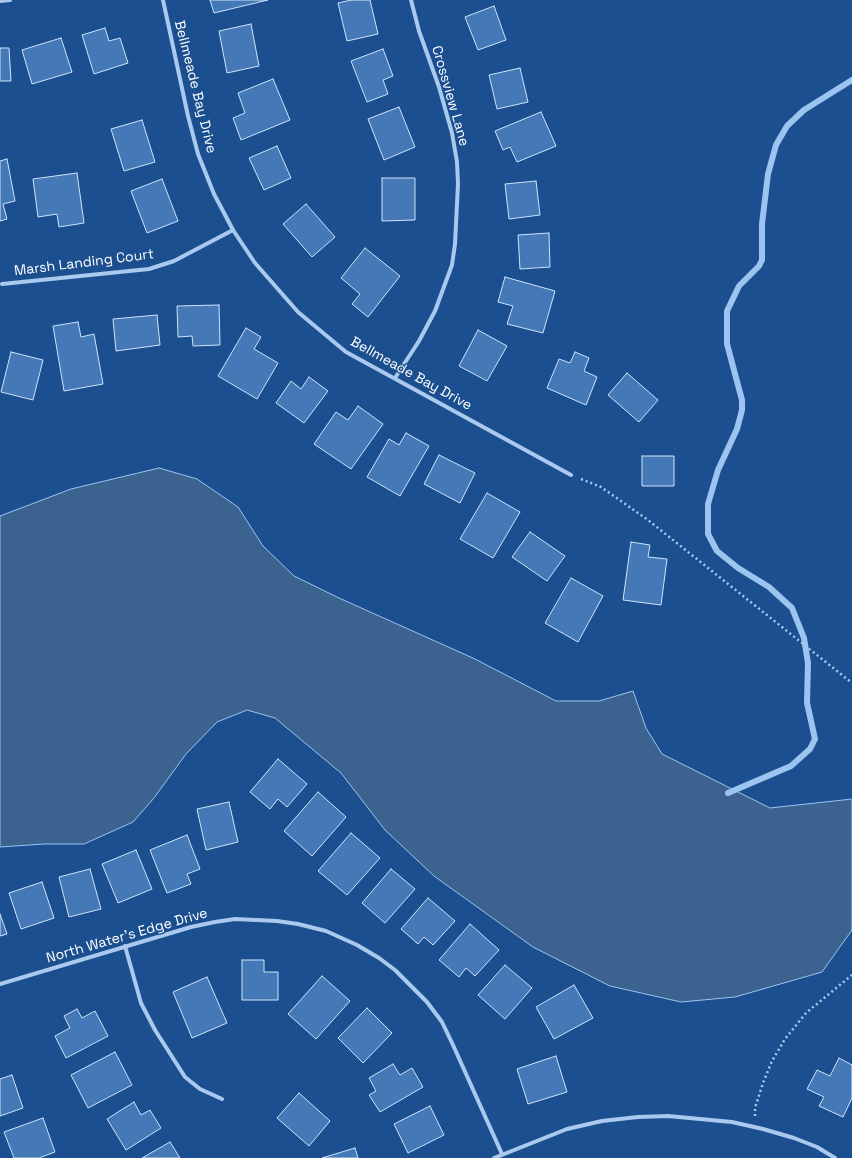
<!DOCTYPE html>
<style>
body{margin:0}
canvas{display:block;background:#1b4f8f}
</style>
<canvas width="852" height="1158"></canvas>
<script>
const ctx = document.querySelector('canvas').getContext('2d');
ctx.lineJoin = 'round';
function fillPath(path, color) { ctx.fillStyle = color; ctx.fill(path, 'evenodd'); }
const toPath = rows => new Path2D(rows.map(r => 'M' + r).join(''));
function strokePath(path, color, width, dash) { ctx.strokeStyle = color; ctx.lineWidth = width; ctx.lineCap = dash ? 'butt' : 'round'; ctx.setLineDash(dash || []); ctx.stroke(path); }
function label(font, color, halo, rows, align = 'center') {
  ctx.font = font + ' "Space Grotesk",sans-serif'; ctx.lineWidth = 3; ctx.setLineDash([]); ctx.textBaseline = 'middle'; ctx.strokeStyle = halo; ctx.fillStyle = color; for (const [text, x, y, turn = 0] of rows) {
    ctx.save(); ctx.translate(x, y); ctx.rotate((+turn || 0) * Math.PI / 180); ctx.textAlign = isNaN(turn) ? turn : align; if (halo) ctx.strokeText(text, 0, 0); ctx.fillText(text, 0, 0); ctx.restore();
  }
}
const water = toPath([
 [159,468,197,479,238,507,263,546,294,576,339,598,475,659,556,701,599,701,633,691,646,728,662,754,770,808,852,799,852,930,822,972,735,997,681,1002,610,986,533,947,434,876,385,830,341,773,275,718,247,710,217,722,186,754,154,798,133,822,84,844,44,844,0,847,0,516,71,489,159,468]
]);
fillPath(water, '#3c6290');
strokePath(water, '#9cc4f0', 1);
strokePath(toPath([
 [728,793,791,766,810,749,815,739,807,703,808,663,804,638,792,608,769,587,738,568,717,551,708,534,708,504,718,470,737,429,742,410,742,400,727,344,727,311,739,286,759,266,762,260,762,224,768,174,776,145,787,126,804,110,852,80]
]), '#9cc4f0', 6);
const building = toPath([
 [210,0,268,0,214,13,210,0],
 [351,0,370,0,378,34,347,41,338,3,351,0],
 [494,6,506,40,478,50,465,17,494,6],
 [251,24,259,66,227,73,219,31,251,24],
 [105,28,109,41,120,38,128,63,94,74,82,35,105,28],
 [61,38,72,72,32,84,22,50,61,38],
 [0,48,9,48,11,81,0,81,0,48],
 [383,49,393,76,383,80,388,94,367,102,351,61,383,49],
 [520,68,528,102,497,109,489,75,520,68],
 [273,79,290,120,241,140,233,118,245,113,238,93,273,79],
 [399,107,415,147,384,160,368,119,399,107],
 [541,112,556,146,517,162,510,147,503,150,495,131,541,112],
 [142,120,155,162,124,171,111,129,142,120],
 [277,146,291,178,264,190,249,158,277,146],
 [7,159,15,201,3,204,7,219,0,221,0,161,7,159],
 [77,173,84,223,59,227,57,214,38,217,33,179,77,173],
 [382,178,415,178,415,220,382,221,382,178],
 [162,179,178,221,147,233,131,191,162,179],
 [536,181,540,215,509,219,505,184,536,181],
 [306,204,335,237,312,257,283,224,306,204],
 [549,233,550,267,520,269,518,235,549,233],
 [365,248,400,276,368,317,352,304,360,294,341,278,365,248],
 [505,277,555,291,543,333,507,324,513,306,498,302,505,277],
 [219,305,220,345,193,346,192,336,178,337,177,306,219,305],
 [157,315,160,345,116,351,113,319,157,315],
 [78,322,81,337,94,334,103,384,64,391,53,326,78,322],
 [246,328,261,337,254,349,278,363,257,399,218,376,246,328],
 [478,330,507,346,487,381,459,366,478,330],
 [11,352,43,360,33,400,1,392,11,352],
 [575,352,589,358,584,371,597,377,586,405,547,388,559,359,570,363,575,352],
 [627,373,658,400,639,422,608,395,627,373],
 [309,377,328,391,304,423,276,403,291,381,301,389,309,377],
 [358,406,383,424,351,469,314,444,336,412,348,420,358,406],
 [406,433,429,446,400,496,367,477,389,439,399,445,406,433],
 [439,455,475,473,460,503,424,484,439,455],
 [642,456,674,456,674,486,642,486,642,456],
 [487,493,520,512,493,558,460,539,487,493],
 [530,532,565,556,547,581,512,557,530,532],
 [631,542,650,545,648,557,667,559,661,605,623,600,631,542],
 [571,578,603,596,578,642,545,623,571,578],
 [278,759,307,784,287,807,278,799,270,809,250,792,278,759],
 [318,792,346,817,312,856,284,831,318,792],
 [229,802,238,842,206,850,197,809,229,802],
 [351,833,380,858,347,895,318,871,351,833],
 [187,835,200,869,187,874,191,884,167,893,150,850,187,835],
 [136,850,152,889,118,903,102,864,136,850],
 [90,869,101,909,69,917,59,877,90,869],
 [391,869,415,889,385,923,362,903,391,869],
 [42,882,54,918,21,929,9,893,42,882],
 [428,898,455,921,433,945,424,937,418,944,401,929,428,898],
 [0,914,7,934,0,936,0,914],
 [470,924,499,950,475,976,466,968,459,977,439,960,470,924],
 [242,960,264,960,264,972,278,972,278,1000,242,1000,242,960],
 [505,965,532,988,505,1019,478,995,505,965],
 [322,976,350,1001,316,1039,288,1014,322,976],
 [207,977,227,1023,192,1038,173,992,207,977],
 [574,985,593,1018,554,1039,536,1007,574,985],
 [367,1008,392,1033,363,1063,338,1038,367,1008],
 [77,1009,82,1018,95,1011,108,1036,66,1058,55,1036,70,1028,64,1016,77,1009],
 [115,1052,132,1085,88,1108,71,1075,115,1052],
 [556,1056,567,1092,528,1104,517,1069,556,1056],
 [839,1058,852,1065,852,1098,843,1117,819,1106,824,1097,807,1089,817,1070,830,1076,839,1058],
 [393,1064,400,1075,412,1068,423,1087,380,1112,369,1095,376,1091,369,1078,393,1064],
 [12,1075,23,1108,0,1116,0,1079,12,1075],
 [299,1093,330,1121,309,1146,277,1118,299,1093],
 [134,1102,141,1115,150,1110,161,1128,126,1150,107,1119,134,1102],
 [430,1106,444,1135,408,1153,394,1124,430,1106],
 [43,1118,55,1152,39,1158,14,1158,4,1132,43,1118],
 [170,1142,180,1158,142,1158,170,1142],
 [355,1148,358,1158,322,1158,355,1148]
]);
fillPath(building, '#4478b7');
strokePath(building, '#cfe3fa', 1);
strokePath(toPath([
 [581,479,601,487,648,520,852,683],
 [755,1116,755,1108,763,1083,772,1061,785,1039,806,1013,852,975]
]), '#a9c9ee', 2.5, [2, 3]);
strokePath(toPath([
 [163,0,188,116,198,154,214,194,233,230,255,263,298,312,346,352,571,475],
 [0,1,10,0],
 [2,284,149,269,174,261,233,230],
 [395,378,419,341,435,311,452,265,455,244,458,184,457,162,452,133,439,87,419,31,411,0],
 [125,946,141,1003,155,1030,185,1077,200,1089,222,1099],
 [0,984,191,927,215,922,235,919,277,921,298,924,326,931,357,945,379,958,395,970,427,1002,442,1022,453,1045,502,1154],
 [494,1158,567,1129,602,1121,638,1117,668,1116,732,1122,763,1129,794,1138,817,1147,835,1158]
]), '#a9c9ee', 4);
label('14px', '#fff', '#1b4f8f', [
 ["Bellmeade Bay Drive",195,87,76],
 ["Crossview Lane",450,96,74],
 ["Marsh Landing Court",84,263,-7],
 ["Bellmeade Bay Drive",411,374,29],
 ["North Water's Edge Drive",127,936,-16]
]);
</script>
